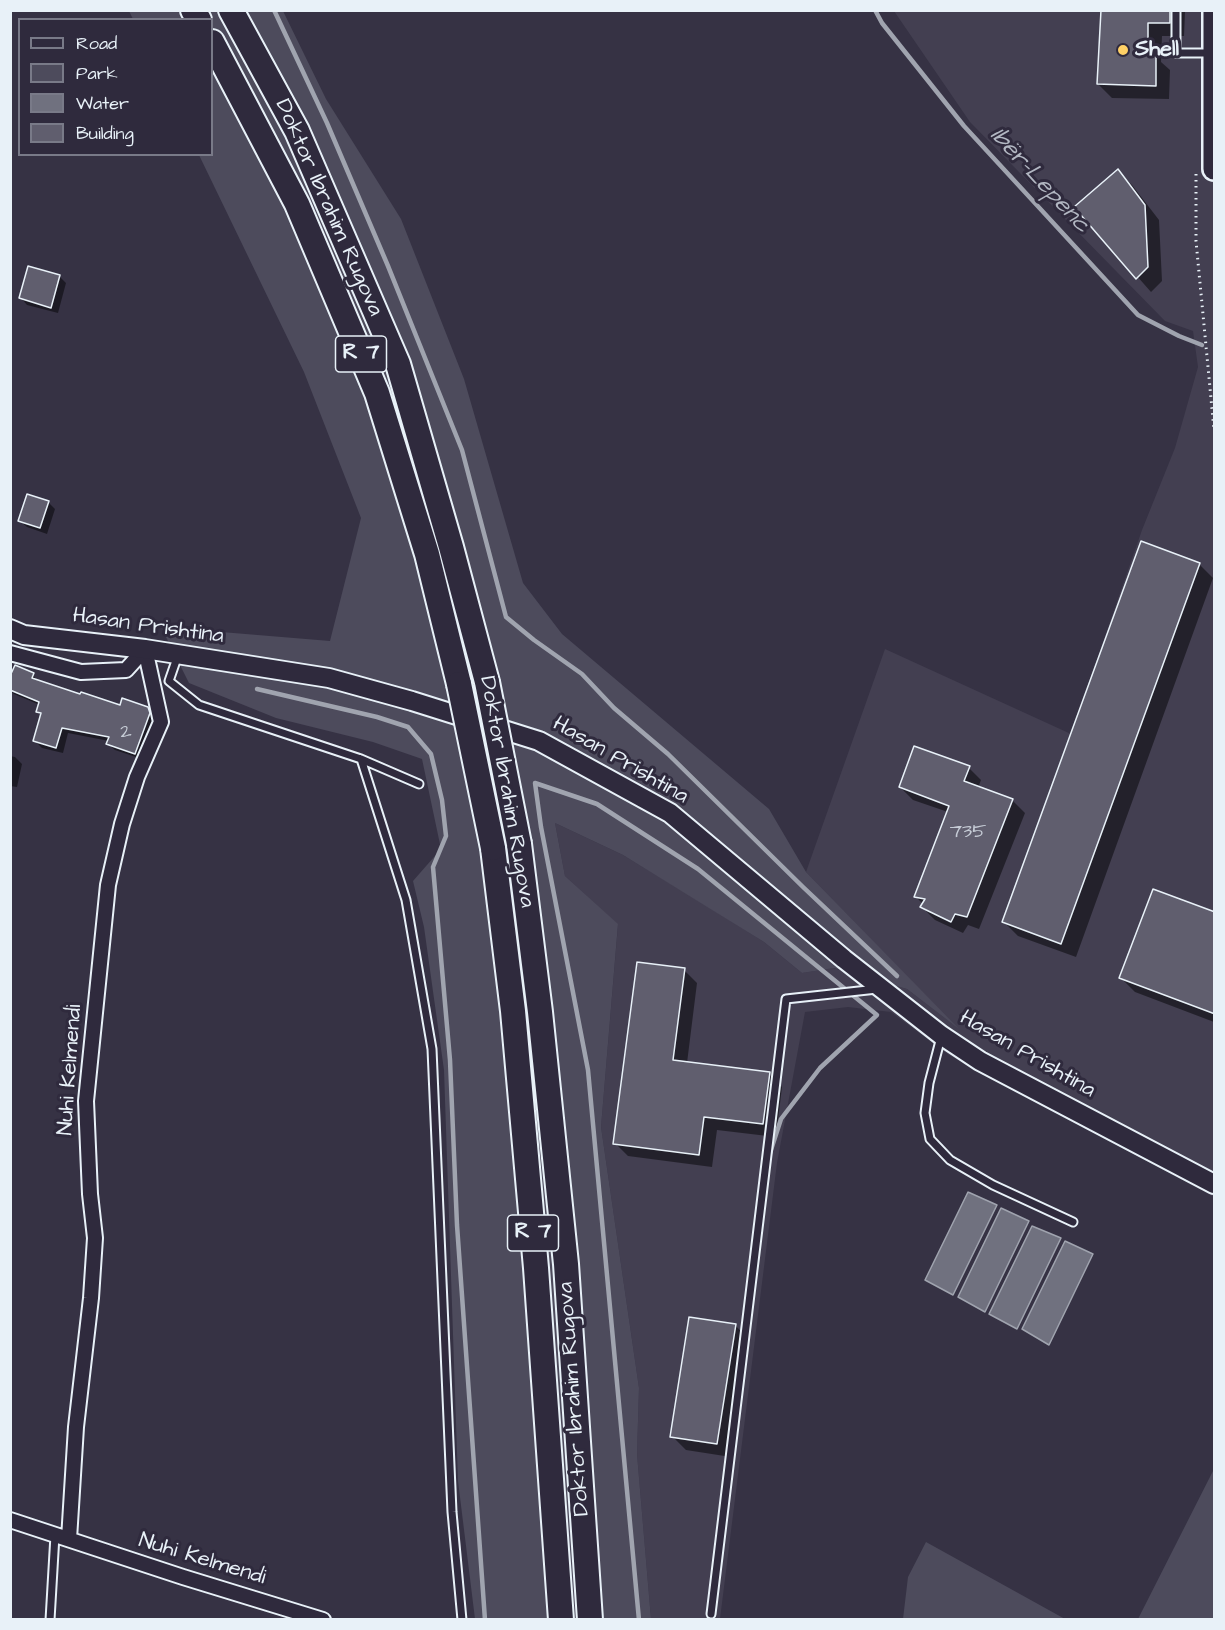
<!DOCTYPE html>
<meta charset="utf-8">
<style>
body{margin:0}
#map{position:relative;width:1225px;height:1630px;overflow:hidden;background:#363244;font-family:"Architects Daughter",sans-serif}
canvas{display:block}
.frame{position:absolute;inset:0;border:12px solid #e8f1f8;pointer-events:none}
.legend{position:absolute;left:18px;top:18px;width:195px;height:138px;box-sizing:border-box;background:#2f2a3d;border:2px solid #797a88;margin:0;padding:8px 10px;list-style:none;font-size:18px;color:#e8f1f8}
.legend li{display:flex;align-items:center;gap:12px;height:30px}
.legend b{width:30px;border:2px solid #797a88}
</style>
<div id="map">
<canvas width="1225" height="1630"></canvas>
<div class="frame"></div>
<ul class="legend">
<li><b style="height:8px;background:#2f2a3d"></b>Road</li>
<li><b style="height:16px;background:#4d4b5c"></b>Park</li>
<li><b style="height:16px;background:#70717f"></b>Water</li>
<li><b style="height:16px;background:#605e6e"></b>Building</li>
</ul>
</div>
<script>
const ctx = document.querySelector('canvas').getContext('2d');
ctx.lineJoin = 'round';
function fillPath(path, color) { ctx.fillStyle = color; ctx.fill(path, 'evenodd'); }
const toPath = rows => new Path2D(rows.map(r => 'M' + r).join(''));
function strokePath(path, color, width, dash) { ctx.strokeStyle = color; ctx.lineWidth = width; ctx.lineCap = dash ? 'butt' : 'round'; ctx.setLineDash(dash || []); ctx.stroke(path); }
function label(font, color, halo, rows, align = 'center') {
  ctx.font = font + ' "Architects Daughter",sans-serif'; ctx.lineWidth = 6; ctx.setLineDash([]); ctx.textBaseline = 'middle'; ctx.strokeStyle = halo; ctx.fillStyle = color; for (const [text, x, y, turn = 0] of rows) {
    ctx.save(); ctx.translate(x, y); ctx.rotate((+turn || 0) * Math.PI / 180); ctx.textAlign = isNaN(turn) ? turn : align; if (halo) ctx.strokeText(text, 0, 0); ctx.fillText(text, 0, 0); ctx.restore();
  }
}
fillPath(toPath([
 [894,11,1214,11,1214,1197,949,1055,891,1012,848,1007,805,1012,777,1163,720,1619,651,1619,637,1454,639,1388,601,1127,618,925,565,876,555,823,623,855,699,901,764,942,802,973,833,968,907,989,954,1025,806,872,885,649,1071,734,1142,530,1175,448,1198,367,1193,331,1165,321,970,122]
]), '#433f51');
fillPath(toPath([
 [129,11,283,11,326,99,401,219,464,379,523,583,562,634,769,809,806,872,959,1029,907,989,834,968,802,973,764,942,623,855,555,823,565,876,618,924,601,1127,639,1388,637,1454,651,1619,475,1619,458,1481,444,1070,424,927,413,881,441,849,422,759,373,742,276,718,189,683,161,627,330,641,361,518,304,372,199,155,212,154,212,20,133,19],
 [1214,1469,1214,1619,1138,1619],
 [926,1542,1065,1619,903,1619,908,1577]
]), '#4d4b5c');
const water = toPath([
 [968,1192,997,1205,953,1295,925,1280,968,1192],
 [1001,1208,1029,1221,985,1312,958,1297,1001,1208],
 [1032,1226,1061,1238,1017,1329,989,1314,1032,1226],
 [1065,1241,1093,1254,1049,1345,1022,1329,1065,1241]
]);
fillPath(water, '#70717f');
strokePath(water, '#a0a4af', 1.5);
fillPath(toPath([
 [1102,10,1185,12,1184,36,1162,36,1161,62,1170,70,1169,99,1112,98,1098,84,1099,47,1102,47],
 [1118,171,1132,185,1159,220,1162,281,1151,292,1076,207],
 [29,268,60,277,66,283,58,313,27,305,21,298],
 [48,502,55,509,47,534,27,527,20,521],
 [1199,564,1213,578,1076,957,1018,936,1004,922],
 [33,675,39,683,121,707,148,708,155,715,156,720,142,759,115,750,108,744,109,741,68,733,63,753,42,748,35,741,42,715,38,711,40,705,14,694,10,690,10,680],
 [10,756,15,757,22,764,17,787,10,786],
 [969,768,981,780,978,788,1012,800,1025,813,979,929,968,925,963,933,935,920,922,907,924,905,916,897,948,812,913,800,900,787],
 [1214,914,1214,1022,1135,992,1121,978],
 [684,970,697,983,687,1063,769,1074,782,1087,776,1137,717,1130,712,1167,628,1156,615,1143],
 [735,1325,749,1340,731,1457,686,1450,672,1436]
]), '#0007');
strokePath(toPath([
 [274,10,327,123,388,266,462,450,506,617,534,640,582,674,614,708,668,754,803,887,897,976],
 [875,10,882,23,964,126,1138,315,1179,336,1202,345],
 [257,689,377,717,408,727,431,754,442,800,446,836,433,867,450,1060,457,1225,485,1620],
 [639,1620,588,1070,541,827,535,783,597,804,698,869,877,1015,820,1068,781,1119,769,1156]
]), '#a0a4af', 4.5);
const building = toPath([
 [1101,10,1170,10,1170,23,1148,23,1148,54,1156,55,1156,86,1097,84,1101,10],
 [1118,169,1145,205,1148,267,1136,279,1074,207,1118,169],
 [28,266,60,275,51,308,19,298,28,266],
 [27,494,49,501,40,528,18,521,27,494],
 [1141,541,1200,563,1061,944,1002,922,1141,541],
 [15,665,34,673,32,678,80,694,81,692,120,705,122,698,148,707,150,713,135,754,106,744,109,737,62,728,56,748,33,741,41,713,36,712,39,702,10,690,10,676,15,665],
 [914,746,970,766,964,781,1013,799,967,917,955,914,951,922,920,907,925,899,914,897,949,806,899,787,914,746],
 [1153,889,1215,912,1215,1014,1119,978,1153,889],
 [637,962,685,968,673,1060,770,1072,763,1124,704,1117,699,1155,613,1144,637,962],
 [689,1317,736,1324,717,1444,670,1437,689,1317]
]);
fillPath(building, '#605e6e');
strokePath(building, '#e8f1f8', 1.5);
const service = toPath([
 [1176,10,1176,53,1212,53],
 [178,655,169,681,199,705,361,759,406,900,432,1049,452,1512,462,1620],
 [361,759,419,784],
 [941,1037,929,1083,925,1113,930,1139,950,1160,993,1185,1073,1222],
 [711,1614,786,999,877,989],
 [50,1620,55,1535]
]);
const minor = toPath([
 [10,653,81,672,126,670,145,649],
 [10,1520,183,1577,323,1620],
 [69,1539,76,1427,91,1298,95,1238,90,1194,86,1101,108,885,122,824,137,777,161,722,145,649]
]);
const secondary = toPath([
 [10,629,24,635,145,649,329,678,412,701,539,741,670,813,844,959,941,1035,980,1061,1214,1184]
]);
const trunk = toPath([
 [1214,10,1214,169]
]);
const motorway = toPath([
 [193,10,199,20],
 [231,10,297,131,398,364,451,547,487,682],
 [212,42,297,204,377,393,427,554,459,684],
 [519,844,540,1012,566,1264,590,1620],
 [493,848,513,1011,536,1268,561,1620]
]);
strokePath(service, '#e8f1f8', 11);
strokePath(minor, '#e8f1f8', 18);
strokePath(secondary, '#e8f1f8', 22);
strokePath(trunk, '#e8f1f8', 26);
strokePath(motorway, '#e8f1f8', 28);
strokePath(toPath([
 [1196,174,1196,241,1214,430]
]), '#e8f1f8', 3, [1.5, 4.5]);
strokePath(service, '#2f2a3d', 7);
strokePath(minor, '#2f2a3d', 14);
strokePath(secondary, '#2f2a3d', 18);
strokePath(trunk, '#2f2a3d', 21);
strokePath(motorway, '#2f2a3d', 24);
const motorwayBridge = toPath([
 [487,682,519,844],
 [459,684,493,848]
]);
strokePath(motorwayBridge, '#e8f1f8', 28, []);
strokePath(motorwayBridge, '#2f2a3d', 24);
for (const [x, y, r, color] of [
 [1123,50,6,"#ffd166"]
]) { const dot = new Path2D(); dot.arc(x, y, r, 0, 2 * Math.PI); ctx.fillStyle = color; ctx.fill(dot); strokePath(dot, '#2f2a3d', 2); }
label('20px', '#c6ccd6', null, [
 ["2",126,733],
 ["735",968,833]
]);
for (const [x, y, w] of [
 [361,354,51],
 [533,1233,51]
]) { const box = new Path2D(); box.roundRect(x - w / 2, y - 18, w, 36, 4.5); ctx.fillStyle = '#2f2a3d'; ctx.fill(box); strokePath(box, '#e8f1f8', 1.5); }
label('bold 21px', '#e8f1f8', null, [
 ["R 7",361,354],
 ["R 7",533,1233]
]);
label('bold 22px', '#e8f1f8', '#2f2a3d', [
 ["Shell",1135,50]
], 'left');
label('22px', '#e8f1f8', '#2f2a3d', [
 ["Doktor Ibrahim Rugova",328,208,66],
 ["Hasan Prishtina",148,627,8],
 ["Hasan Prishtina",620,761,30],
 ["Doktor Ibrahim Rugova",506,792,80],
 ["Hasan Prishtina",1027,1055,30],
 ["Nuhi Kelmendi",71,1070,-86],
 ["Doktor Ibrahim Rugova",575,1399,-94],
 ["Nuhi Kelmendi",202,1560,17]
]);
label('italic 24px', '#b2b7c2', '#2f2a3d', [
 ["Ibër-Lepenc",1039,181,47]
]);
</script>
